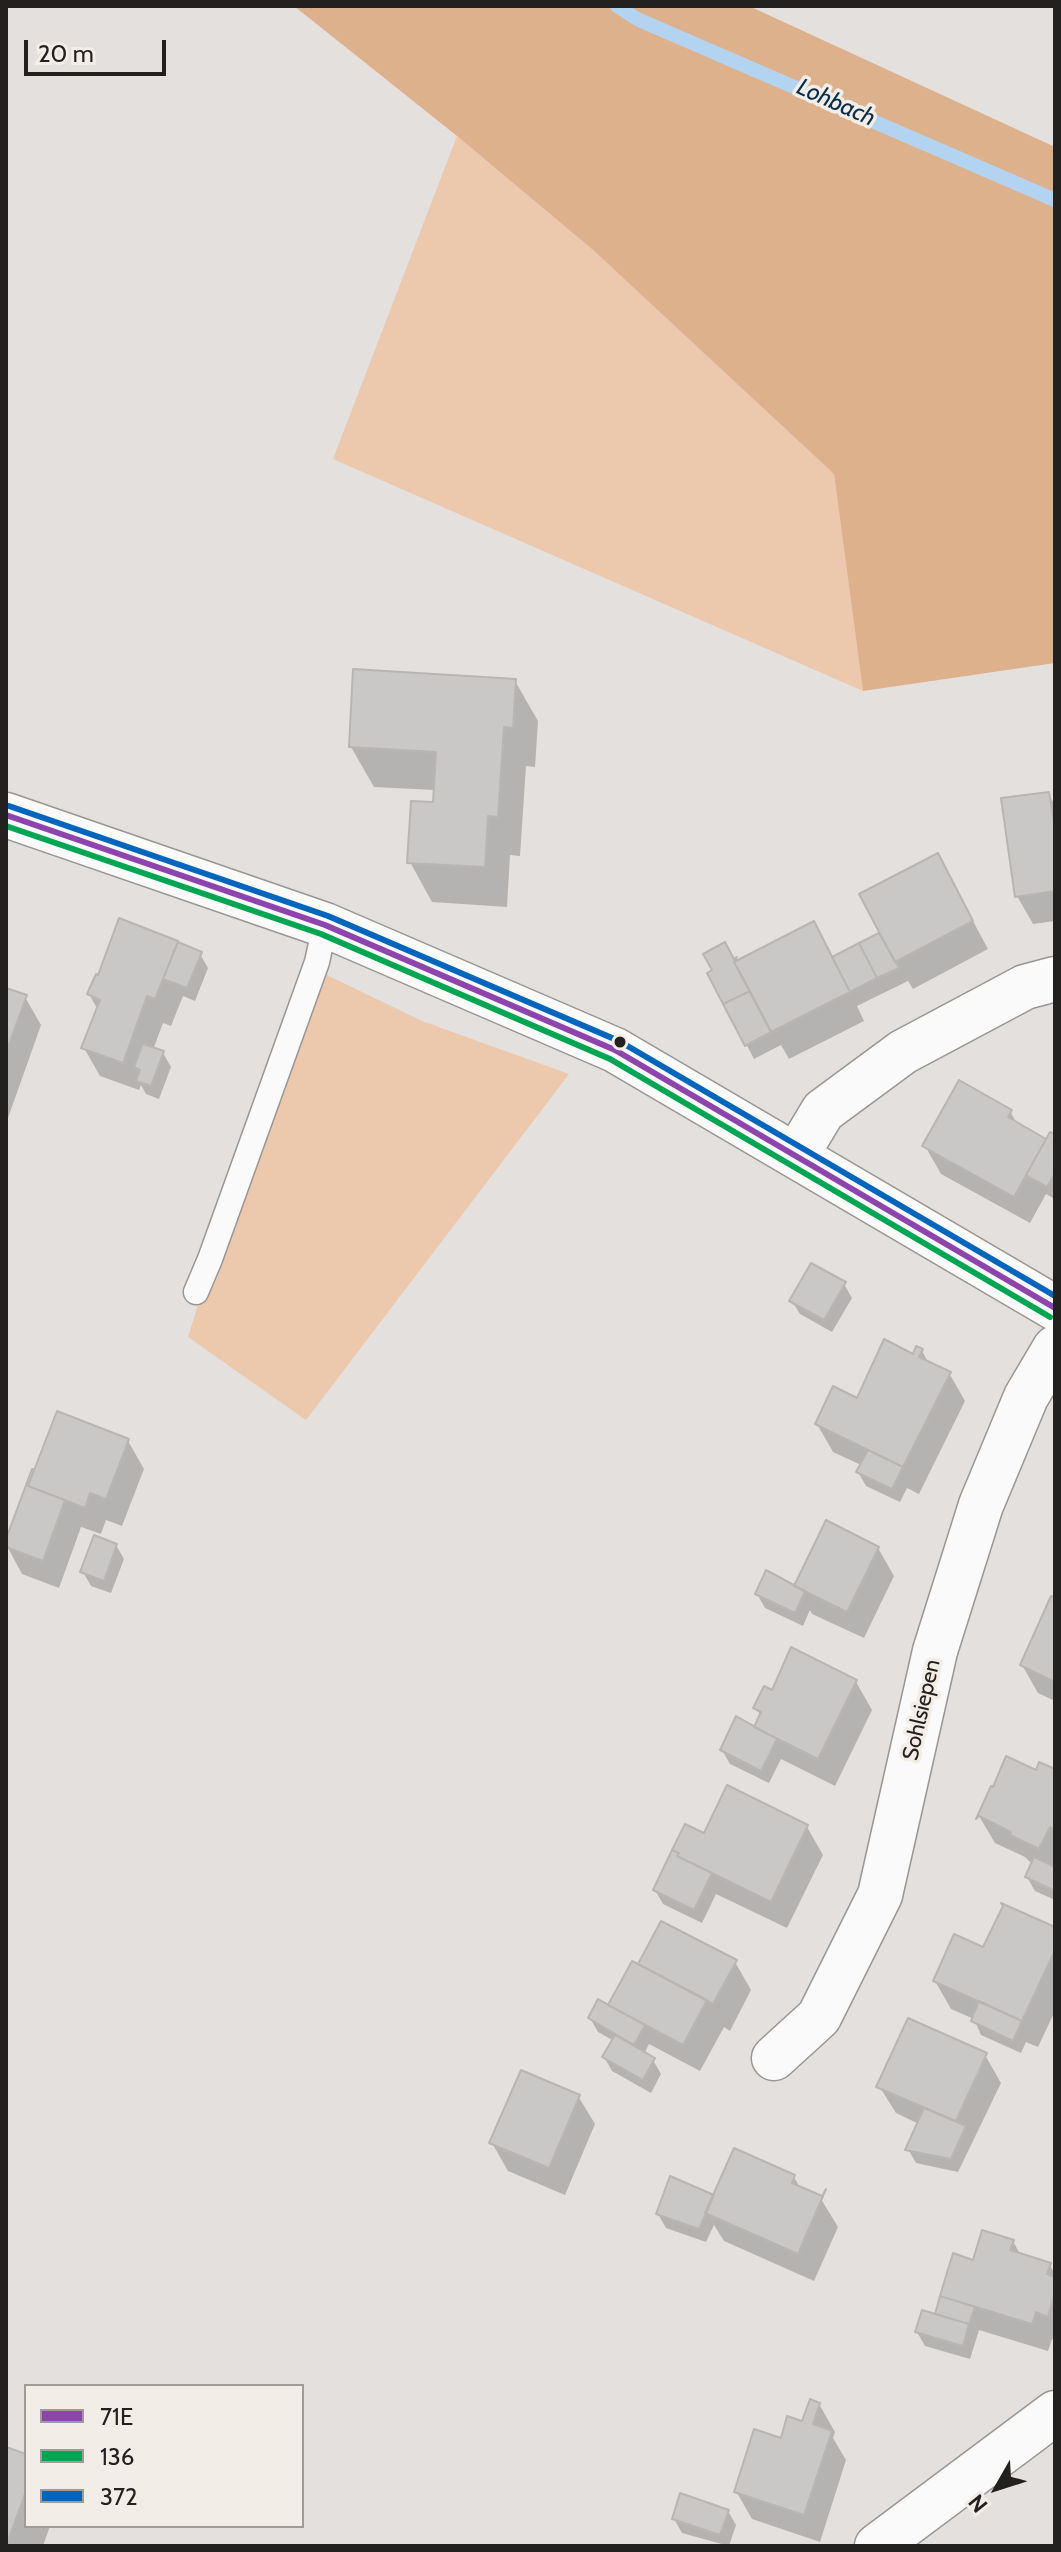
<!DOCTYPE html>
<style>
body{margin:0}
#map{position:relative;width:1061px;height:2552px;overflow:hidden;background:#e3e0de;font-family:Cabin,sans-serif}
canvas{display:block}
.frame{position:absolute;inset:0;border:8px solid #23211f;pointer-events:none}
.legend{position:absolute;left:24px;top:2384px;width:280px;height:144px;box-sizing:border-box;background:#f3ede8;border:2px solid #a09b98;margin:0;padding:10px 14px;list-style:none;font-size:24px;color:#23211f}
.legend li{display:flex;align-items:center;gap:16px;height:40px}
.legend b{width:40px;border:2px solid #a09b98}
.north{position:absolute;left:957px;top:2448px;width:80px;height:80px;-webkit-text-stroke:6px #f3ede8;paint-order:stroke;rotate:231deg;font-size:22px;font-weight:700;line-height:32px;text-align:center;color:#23211f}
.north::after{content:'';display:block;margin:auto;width:28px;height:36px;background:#23211f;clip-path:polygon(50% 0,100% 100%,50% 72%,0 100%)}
.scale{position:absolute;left:24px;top:40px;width:142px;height:36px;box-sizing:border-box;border:4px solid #23211f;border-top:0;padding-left:10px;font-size:24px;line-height:28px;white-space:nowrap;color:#23211f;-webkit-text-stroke:6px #f3ede8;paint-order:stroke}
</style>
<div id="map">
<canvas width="1061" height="2552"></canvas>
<div class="frame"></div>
<ul class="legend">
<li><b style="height:10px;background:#8e44ad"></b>71E</li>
<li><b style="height:10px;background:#00a651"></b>136</li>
<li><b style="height:10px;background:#0065bd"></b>372</li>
</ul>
<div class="north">N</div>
<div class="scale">20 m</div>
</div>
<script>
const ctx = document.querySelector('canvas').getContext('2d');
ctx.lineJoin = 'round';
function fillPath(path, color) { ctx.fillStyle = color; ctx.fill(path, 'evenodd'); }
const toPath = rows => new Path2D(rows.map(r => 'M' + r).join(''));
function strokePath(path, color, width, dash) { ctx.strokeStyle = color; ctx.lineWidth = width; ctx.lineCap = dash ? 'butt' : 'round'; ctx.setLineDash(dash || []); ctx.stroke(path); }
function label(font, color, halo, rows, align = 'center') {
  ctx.font = font + ' Cabin,sans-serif'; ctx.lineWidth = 7; ctx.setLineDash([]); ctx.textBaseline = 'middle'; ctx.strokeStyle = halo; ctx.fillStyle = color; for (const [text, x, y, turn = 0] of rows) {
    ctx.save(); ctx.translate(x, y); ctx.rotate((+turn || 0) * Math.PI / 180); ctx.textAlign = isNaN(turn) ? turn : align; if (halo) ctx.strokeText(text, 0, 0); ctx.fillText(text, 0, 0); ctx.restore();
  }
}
fillPath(toPath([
 [457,136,593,250,834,474,863,691,333,459],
 [304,964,422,1021,569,1074,306,1420,188,1337]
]), '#ecc8ad');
fillPath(toPath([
 [294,6,749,6,1055,147,1055,663,863,691,834,474,593,250,457,136]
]), '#deb18d');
fillPath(toPath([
 [515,681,538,721,535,767,526,766,520,856,510,855,507,907,432,902,410,862,435,805,435,790,374,787,351,747],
 [1048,794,1055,805,1055,921,1033,924,1017,896],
 [953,884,988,949,913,989,908,981,857,1006,864,1021,789,1059,781,1045,754,1059,710,974,715,970,725,945,735,964,833,959,884,945],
 [177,942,200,954,208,968,195,1001,183,996,171,1026,163,1023,153,1050,163,1053,171,1067,159,1099,146,1094,141,1085,139,1090,100,1076,84,1048,98,1010,89,994],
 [6,990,25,997,41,1025,8,1118],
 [1010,1111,1018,1126,1046,1143,1055,1136,1055,1199,1046,1194,1030,1223,941,1174,925,1146],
 [844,1284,852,1298,832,1332,800,1314,792,1301],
 [922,1351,929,1364,949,1373,965,1401,919,1494,907,1488,900,1502,866,1486,858,1472,861,1465,833,1452,817,1424,858,1400],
 [128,1441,144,1469,122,1526,106,1520,101,1534,81,1527,59,1588,22,1574,6,1544,33,1472],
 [116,1545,124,1559,111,1593,91,1586,83,1572],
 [878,1548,894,1576,864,1638,812,1614,810,1610,803,1626,765,1608,757,1594,795,1588],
 [1055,1600,1055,1701,1038,1693,1022,1665],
 [856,1682,872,1710,835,1786,781,1759,769,1783,730,1764,722,1750,755,1729,761,1717,756,1707,773,1692],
 [1055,1772,1055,1900,1035,1891,1027,1877,1033,1865,1025,1857,995,1843,979,1816,1037,1773],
 [807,1827,823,1855,787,1928,716,1894,702,1923,663,1904,655,1890],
 [662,1923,735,1962,751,1990,730,2031,724,2027,700,2071,649,2044,644,2054,653,2060,661,2074,651,2093,612,2071,604,2057,614,2041,598,2032,590,2018,614,2010],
 [1055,1930,1055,2011,1038,2047,1026,2042,1021,2053,981,2035,974,2019,951,2009,935,1981],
 [985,2055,1001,2083,958,2172,916,2163,908,2149,919,2124,896,2113,879,2086],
 [578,2096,595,2124,565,2195,508,2171,492,2143],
 [794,2177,801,2190,821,2199,838,2227,814,2281,724,2241,714,2225,706,2242,666,2228,658,2214],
 [1013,2241,1021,2256,1049,2264,1055,2274,1055,2340,1052,2339,1048,2351,979,2330,970,2359,925,2346,917,2332,936,2316,954,2256,974,2262],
 [819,2404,835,2432,833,2438,846,2460,820,2542,752,2519,736,2491,782,2441,804,2424],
 [6,2449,26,2456,26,2526,50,2526,43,2546,6,2546],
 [728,2511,736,2525,729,2546,682,2533,674,2519]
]), '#0003');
strokePath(toPath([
 [617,6,637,19,1055,200]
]), '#b3d4f0', 14);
const building = toPath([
 [353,669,516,679,513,728,504,727,498,817,488,816,485,867,407,863,411,801,433,802,436,752,349,747,353,669],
 [1049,792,1055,828,1055,891,1015,897,1001,798,1049,792],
 [938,853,973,921,895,962,859,894,938,853],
 [119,918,178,941,155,999,147,996,123,1063,81,1048,100,1000,87,994,96,974,98,975,119,918],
 [814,921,850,992,771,1032,734,962,814,921],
 [879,933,899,968,877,978,859,943,879,933],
 [178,942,202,952,187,988,163,979,178,942],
 [725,942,734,959,737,957,734,962,750,991,723,1004,707,973,712,970,703,954,725,942],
 [859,943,877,978,850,992,832,957,859,943],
 [6,988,27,995,6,1052,6,988],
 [750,991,771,1032,745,1046,723,1004,750,991],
 [143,1044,164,1051,151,1086,136,1081,140,1070,134,1067,143,1044],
 [959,1080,1012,1110,1008,1117,1046,1139,1014,1197,922,1146,959,1080],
 [1050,1132,1055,1134,1055,1173,1047,1187,1026,1175,1050,1132],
 [811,1263,846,1282,824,1320,789,1301,811,1263],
 [884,1339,913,1354,916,1346,923,1349,919,1357,951,1372,903,1467,815,1424,833,1386,857,1398,884,1339],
 [57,1411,129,1439,106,1499,90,1493,85,1508,28,1486,57,1411],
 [868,1450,903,1467,892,1489,856,1472,868,1450],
 [32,1469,34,1470,28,1486,65,1500,43,1561,6,1547,6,1539,32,1469],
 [826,1520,879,1547,847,1612,794,1586,826,1520],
 [94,1535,117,1544,104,1581,80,1572,94,1535],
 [766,1570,805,1591,795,1613,755,1594,766,1570],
 [1051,1596,1055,1598,1055,1682,1020,1665,1051,1596],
 [791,1647,857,1680,818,1759,754,1727,761,1712,753,1708,764,1686,772,1690,791,1647],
 [736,1716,777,1739,761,1771,720,1750,736,1716],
 [1006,1756,1036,1770,1039,1762,1055,1769,1055,1830,1050,1827,1039,1849,1010,1835,1011,1832,979,1816,976,1819,991,1786,993,1787,1006,1756],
 [727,1785,808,1825,771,1902,677,1856,679,1853,672,1850,685,1824,704,1833,727,1785],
 [672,1850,679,1853,677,1856,712,1873,694,1910,653,1890,672,1850],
 [1034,1857,1055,1867,1055,1891,1025,1877,1034,1857],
 [1001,1903,1055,1927,1055,1950,1022,2021,933,1981,954,1934,983,1947,1003,1906,1001,1903],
 [661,1921,737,1960,713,2004,638,1964,661,1921],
 [632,1961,707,2000,683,2045,608,2005,632,1961],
 [598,1999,645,2025,634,2045,588,2018,598,1999],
 [979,2001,1022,2021,1013,2041,971,2021,979,2001],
 [908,2018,987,2053,956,2121,876,2087,908,2018],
 [615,2035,655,2058,643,2080,602,2057,615,2035],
 [521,2070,580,2095,549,2168,489,2143,521,2070],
 [924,2108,966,2126,951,2159,905,2150,924,2108],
 [734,2148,795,2175,792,2183,822,2196,826,2189,798,2254,705,2213,734,2148],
 [670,2176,714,2195,699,2229,656,2214,670,2176],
 [982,2230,1014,2240,1010,2250,1051,2263,1047,2274,1055,2277,1055,2292,1048,2317,1036,2312,1032,2324,940,2296,953,2253,973,2260,982,2230],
 [940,2296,975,2307,969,2324,935,2314,940,2296],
 [922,2310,969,2324,963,2346,915,2332,922,2310],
 [810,2399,820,2403,813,2424,832,2431,804,2515,734,2492,754,2429,781,2438,787,2416,802,2421,810,2399],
 [6,2447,26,2454,26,2491,6,2546,6,2447],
 [680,2493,729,2510,720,2535,672,2519,680,2493]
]);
fillPath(building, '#cac8c6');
strokePath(building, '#b8b5b3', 2);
const lane = toPath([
 [196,1292,210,1259,317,962,325,925]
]);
const street = toPath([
 [6,815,325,925,615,1050,1055,1308],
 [796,1156,823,1111,903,1052,1025,987,1055,979],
 [774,2058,819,2017,880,1895,935,1651,981,1505,1026,1397,1055,1348],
 [877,2546,1055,2413]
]);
strokePath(lane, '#999694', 27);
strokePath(street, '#999694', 47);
strokePath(lane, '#fbfafa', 24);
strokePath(street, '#fbfafa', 44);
strokePath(toPath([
 [6,815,325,925,615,1050,1055,1308]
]), '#8e44ad', 6);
strokePath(toPath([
 [6,826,321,934,610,1059,1050,1317]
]), '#00a651', 6);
strokePath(toPath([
 [9,806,328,916,619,1041,1055,1296]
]), '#0065bd', 6);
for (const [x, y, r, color] of [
 [620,1042,7,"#23211f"]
]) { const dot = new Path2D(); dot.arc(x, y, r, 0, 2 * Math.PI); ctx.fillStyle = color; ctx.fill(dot); strokePath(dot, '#f3ede8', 3); }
label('22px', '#23211f', '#f3ede8', [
 ["Sohlsiepen",922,1710,-77]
]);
label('italic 24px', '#092f48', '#f3ede8', [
 ["Lohbach",836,103,24]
]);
</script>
